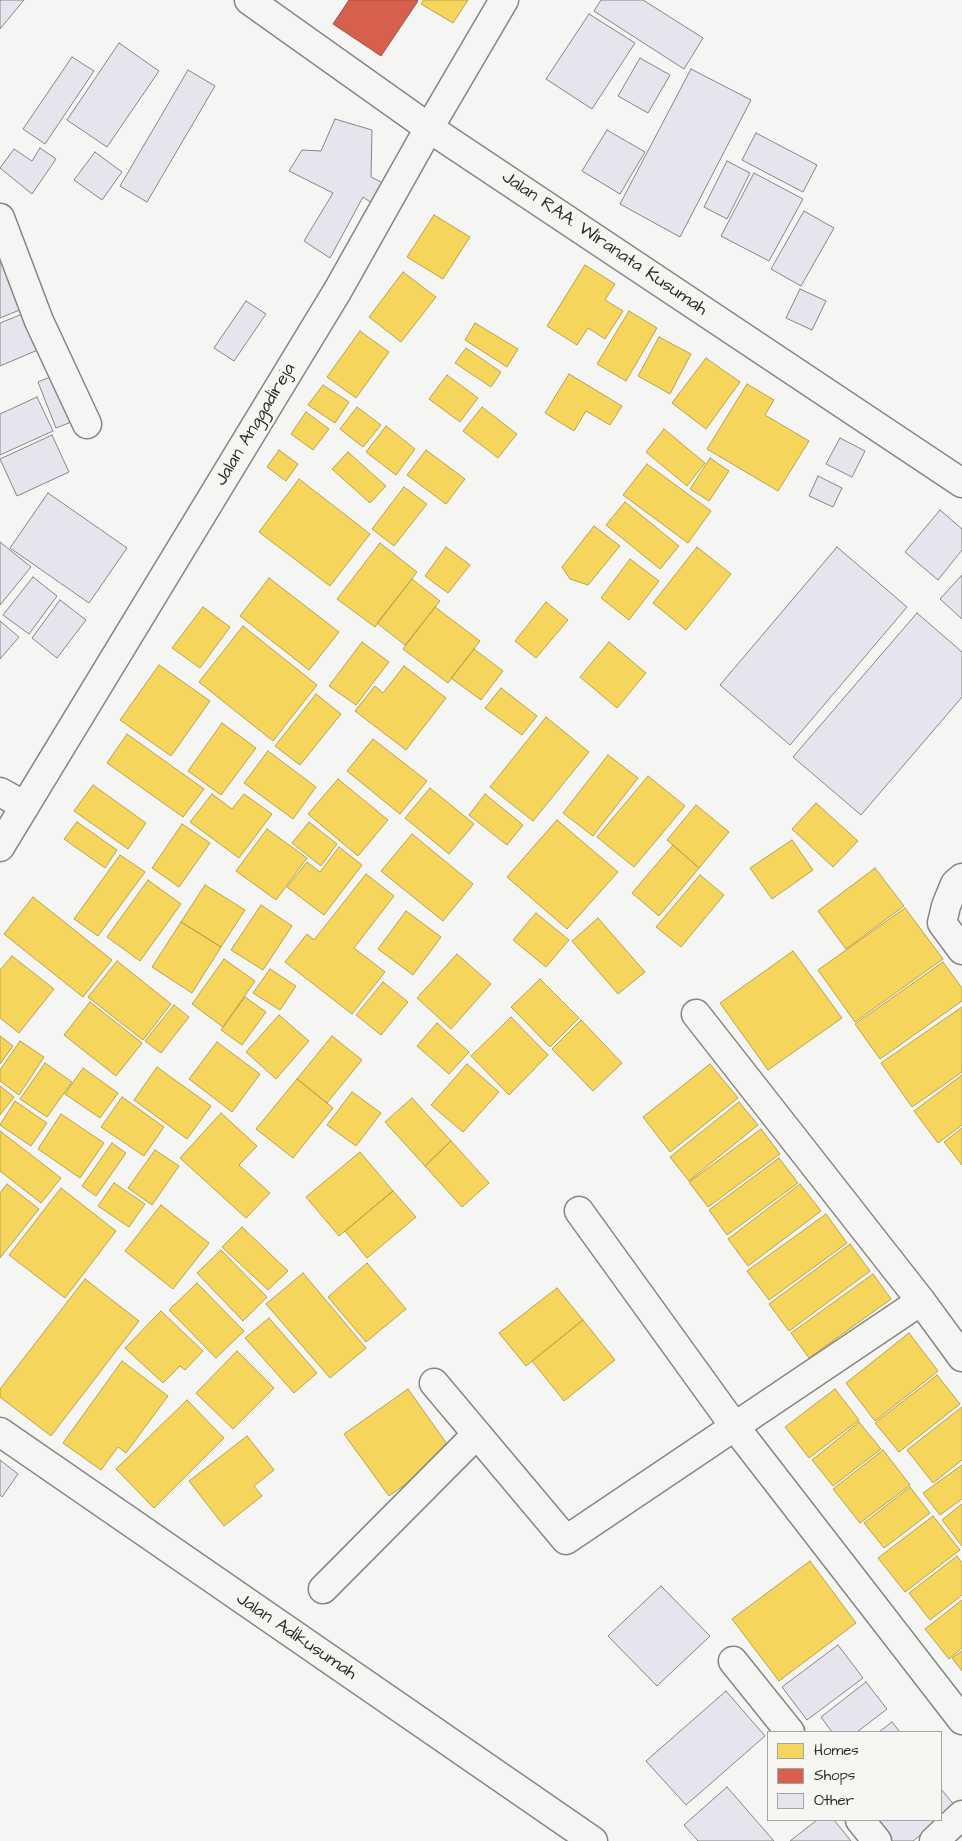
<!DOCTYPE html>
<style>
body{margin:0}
#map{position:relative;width:962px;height:1841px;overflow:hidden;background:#f5f5f3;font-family:"Architects Daughter",sans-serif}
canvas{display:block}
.legend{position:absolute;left:767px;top:1731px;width:175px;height:90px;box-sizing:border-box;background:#f6f6f2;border:1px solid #a5a5a2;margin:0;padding:6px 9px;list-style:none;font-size:15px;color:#2b2b2b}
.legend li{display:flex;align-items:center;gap:10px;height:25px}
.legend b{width:25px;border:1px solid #a5a5a2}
</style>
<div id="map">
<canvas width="962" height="1841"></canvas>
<ul class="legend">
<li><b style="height:14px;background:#f6d55c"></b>Homes</li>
<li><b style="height:14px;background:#d6604d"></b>Shops</li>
<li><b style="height:14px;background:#e8e4ee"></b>Other</li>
</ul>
</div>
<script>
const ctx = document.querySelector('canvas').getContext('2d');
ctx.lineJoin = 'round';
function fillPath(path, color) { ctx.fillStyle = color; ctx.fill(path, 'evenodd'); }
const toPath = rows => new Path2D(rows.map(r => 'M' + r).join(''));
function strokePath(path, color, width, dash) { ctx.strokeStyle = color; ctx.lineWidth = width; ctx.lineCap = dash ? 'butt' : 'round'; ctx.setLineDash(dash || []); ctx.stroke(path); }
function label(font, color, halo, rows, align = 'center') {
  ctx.font = font + ' "Architects Daughter",sans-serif'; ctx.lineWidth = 5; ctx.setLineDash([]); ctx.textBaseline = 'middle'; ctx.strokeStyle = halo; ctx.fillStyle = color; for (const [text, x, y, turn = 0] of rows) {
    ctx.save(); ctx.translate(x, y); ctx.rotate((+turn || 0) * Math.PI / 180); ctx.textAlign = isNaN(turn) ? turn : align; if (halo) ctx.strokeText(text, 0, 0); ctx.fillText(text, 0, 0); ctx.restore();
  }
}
const homes = toPath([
 [424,0,468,0,453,23,421,4,424,0],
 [434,215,470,237,443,279,407,257,434,215],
 [585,265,615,284,605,300,623,311,605,339,588,328,577,345,547,326,585,265],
 [403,272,436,297,401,342,369,317,403,272],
 [629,311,657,328,626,381,597,364,629,311],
 [475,323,518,349,507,367,465,340,475,323],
 [360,331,389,352,356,398,327,377,360,331],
 [659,337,691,354,670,394,638,376,659,337],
 [466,348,501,372,491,387,455,363,466,348],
 [706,358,740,382,706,429,672,403,706,358],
 [569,374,622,406,610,425,586,411,574,431,545,413,569,374],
 [447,375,478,398,460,422,429,399,447,375],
 [747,384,774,400,765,415,809,441,778,491,707,449,747,384],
 [323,385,349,402,335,423,308,405,323,385],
 [357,407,381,425,363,447,340,429,357,407],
 [482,407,517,434,498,458,463,431,482,407],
 [306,412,329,429,313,450,291,434,306,412],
 [386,426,415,449,396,475,366,452,386,426],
 [664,429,705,463,687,486,646,452,664,429],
 [279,450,298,464,286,481,267,467,279,450],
 [426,450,465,479,446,504,407,475,426,450],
 [348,452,386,486,370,503,332,469,348,452],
 [710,458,729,471,709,501,690,489,710,458],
 [647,464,711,511,688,543,623,495,647,464],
 [299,479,370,534,330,586,259,532,299,479],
 [404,487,427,504,394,546,372,529,404,487],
 [625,502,679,546,660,569,606,525,625,502],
 [594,526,620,546,588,585,570,579,562,567,594,526],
 [380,543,417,572,375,627,337,599,380,543],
 [446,547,470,565,448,593,425,576,446,547],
 [697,547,731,574,686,630,653,603,697,547],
 [630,559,659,581,629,620,601,598,630,559],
 [269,578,339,632,309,670,240,616,269,578],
 [412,579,440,601,405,645,377,623,412,579],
 [546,602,568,620,536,658,515,641,546,602],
 [203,607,230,627,200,668,172,648,203,607],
 [435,607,480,641,448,683,403,649,435,607],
 [243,626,317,685,273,741,199,682,243,626],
 [362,642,389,662,356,705,329,686,362,642],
 [609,642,646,673,617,708,580,677,609,642],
 [474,649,503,671,481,700,451,678,474,649],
 [159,665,210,701,171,756,120,720,159,665],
 [404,666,446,698,406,750,355,711,375,686,383,693,404,666],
 [501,688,537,716,522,735,485,708,501,688],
 [316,694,341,714,300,765,275,746,316,694],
 [546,717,589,752,533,821,490,787,546,717],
 [222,723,256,748,221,795,188,771,222,723],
 [127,734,204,789,183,817,107,763,127,734],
 [373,739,427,781,400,814,347,771,373,739],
 [268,751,316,787,293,819,244,783,268,751],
 [608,755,638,778,593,836,563,813,608,755],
 [648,776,685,806,634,867,597,837,648,776],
 [338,779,388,820,358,856,308,814,338,779],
 [93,785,146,823,128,849,74,811,93,785],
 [430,788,474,824,449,854,405,818,430,788],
 [212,794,232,809,244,794,272,814,239,858,190,822,212,794],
 [485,794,523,825,507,845,469,815,485,794],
 [816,803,858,841,833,867,792,829,816,803],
 [696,805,729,832,699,868,667,840,696,805],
 [557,820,618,872,567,929,507,877,557,820],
 [77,822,117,850,105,868,64,839,77,822],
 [309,822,337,844,321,866,292,843,309,822],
 [182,824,210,843,179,887,152,868,182,824],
 [267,829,307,858,276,900,236,871,267,829],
 [412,834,473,884,443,921,381,871,412,834],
 [792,840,813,870,772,899,750,868,792,840],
 [673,845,699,868,659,916,632,893,673,845],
 [339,847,362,865,324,915,287,887,307,862,320,872,339,847],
 [120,855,145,872,98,936,74,919,120,855],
 [875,868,904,906,846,949,818,911,875,868],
 [366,874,394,896,354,948,385,972,352,1014,285,962,307,934,314,940,366,874],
 [700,875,724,895,681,947,656,927,700,875],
 [148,880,181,904,140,961,107,937,148,880],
 [205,885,245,910,221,947,181,922,205,885],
 [33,897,112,960,83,997,4,934,33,897],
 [261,905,292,926,263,970,231,950,261,905],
 [905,908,943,959,855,1022,818,970,905,908],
 [406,911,441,937,413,975,378,949,406,911],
 [536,913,569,940,546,967,513,940,536,913],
 [598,918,645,972,618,994,572,941,598,918],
 [181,922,221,947,192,993,152,967,181,922],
 [793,951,842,1018,768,1070,720,1003,793,951],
 [457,954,491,984,451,1029,417,998,457,954],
 [12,956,54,989,19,1033,0,1018,0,970,12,956],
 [224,959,255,981,223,1027,192,1004,224,959],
 [117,961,171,1004,143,1040,88,997,117,961],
 [943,962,962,988,962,1001,880,1059,855,1024,943,962],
 [270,969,296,986,280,1010,253,993,270,969],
 [540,979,579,1018,550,1047,511,1007,540,979],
 [383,982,408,1002,381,1035,356,1015,383,982],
 [245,997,266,1012,242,1045,221,1030,245,997],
 [90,1002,142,1043,116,1076,64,1035,90,1002],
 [174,1005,189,1017,161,1053,145,1041,174,1005],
 [962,1007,962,1072,912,1107,881,1063,962,1007],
 [279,1015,309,1041,276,1079,246,1052,279,1015],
 [511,1017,548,1055,509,1095,471,1056,511,1017],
 [581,1020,622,1063,593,1091,552,1049,581,1020],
 [437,1023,469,1052,449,1074,417,1046,437,1023],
 [0,1036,13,1046,0,1064,0,1036],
 [332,1036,362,1060,327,1103,297,1079,332,1036],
 [20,1041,44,1057,19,1095,0,1081,0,1070,20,1041],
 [217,1042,260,1074,232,1112,189,1079,217,1042],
 [45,1063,72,1082,47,1117,20,1099,45,1063],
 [467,1064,499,1092,463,1132,431,1105,467,1064],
 [710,1064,738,1098,670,1152,643,1117,710,1064],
 [157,1067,211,1106,187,1139,134,1100,157,1067],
 [83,1068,118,1093,100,1118,65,1094,83,1068],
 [962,1075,962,1125,938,1143,914,1111,962,1075],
 [297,1079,333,1108,293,1158,256,1129,297,1079],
 [0,1086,14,1097,0,1115,0,1086],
 [352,1092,381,1113,356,1146,327,1125,352,1092],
 [122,1097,164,1127,144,1156,101,1127,122,1097],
 [412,1098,451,1141,425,1166,385,1122,412,1098],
 [15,1101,47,1123,31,1146,0,1125,15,1101],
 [739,1102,758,1125,689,1181,670,1157,739,1102],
 [221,1113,257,1146,239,1165,270,1193,246,1218,180,1158,221,1113],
 [61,1114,104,1143,80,1178,38,1149,61,1114],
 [962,1128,962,1165,944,1142,962,1128],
 [761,1129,780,1154,708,1207,689,1182,761,1129],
 [0,1131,61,1178,41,1203,0,1171,0,1131],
 [451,1141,489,1183,462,1207,425,1166,451,1141],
 [112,1143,126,1153,96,1196,82,1186,112,1143],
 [155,1150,179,1166,152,1205,128,1188,155,1150],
 [360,1152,393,1191,339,1236,306,1197,360,1152],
 [779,1158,798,1183,727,1235,709,1210,779,1158],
 [114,1183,145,1204,129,1227,98,1206,114,1183],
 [7,1184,39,1209,0,1258,0,1193,7,1184],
 [800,1184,821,1211,748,1266,728,1239,800,1184],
 [61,1188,116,1231,65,1298,9,1255,61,1188],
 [393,1191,416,1217,367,1258,345,1231,393,1191],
 [161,1205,209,1243,173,1289,125,1251,161,1205],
 [826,1214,847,1243,769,1300,747,1271,826,1214],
 [242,1227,288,1271,268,1290,222,1247,242,1227],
 [850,1244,870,1271,789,1331,769,1304,850,1244],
 [221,1250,267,1297,243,1321,197,1273,221,1250],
 [367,1263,406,1309,366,1342,328,1297,367,1263],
 [303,1273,366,1348,330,1378,266,1304,303,1273],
 [873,1274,891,1299,809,1358,791,1333,873,1274],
 [85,1279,139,1321,51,1436,0,1397,0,1389,85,1279],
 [197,1283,244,1331,216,1358,169,1310,197,1283],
 [557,1288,583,1320,526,1366,499,1333,557,1288],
 [161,1311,203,1351,185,1370,180,1366,163,1383,125,1348,161,1311],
 [269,1318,317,1373,294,1393,245,1338,269,1318],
 [583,1320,615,1360,564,1401,532,1361,583,1320],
 [909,1333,938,1371,875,1421,846,1383,909,1333],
 [237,1351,274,1388,233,1429,196,1393,237,1351],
 [122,1361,168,1396,126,1453,118,1447,101,1470,63,1443,122,1361],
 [937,1375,960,1404,899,1452,875,1423,937,1375],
 [408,1389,452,1451,389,1496,344,1434,408,1389],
 [835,1389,859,1420,809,1458,785,1427,835,1389],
 [187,1400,224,1438,154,1508,116,1469,187,1400],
 [962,1407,962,1460,933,1483,907,1450,962,1407],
 [859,1422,881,1449,833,1486,812,1460,859,1422],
 [247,1436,274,1470,254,1486,262,1496,224,1526,189,1481,247,1436],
 [883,1450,910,1485,860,1523,833,1489,883,1450],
 [962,1465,962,1499,940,1515,923,1493,962,1465],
 [910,1487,930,1513,884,1548,864,1523,910,1487],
 [962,1504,962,1546,942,1520,962,1504],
 [933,1516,960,1550,905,1592,878,1558,933,1516],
 [957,1556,962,1563,962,1595,930,1620,909,1593,957,1556],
 [810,1561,856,1623,779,1681,732,1619,810,1561],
 [962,1600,962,1648,949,1659,925,1629,962,1600],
 [962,1651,962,1671,952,1658,962,1651]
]);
fillPath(homes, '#f6d55c');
strokePath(homes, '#b9a24d', 1);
const shops = toPath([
 [349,0,417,0,418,1,381,56,333,24,349,0]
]);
fillPath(shops, '#d6604d');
strokePath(shops, '#a35043', 1);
const building = toPath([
 [0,0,24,0,0,29,0,0],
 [601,0,643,0,703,38,684,69,594,11,601,0],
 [589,14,635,43,592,109,546,79,589,14],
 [119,43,159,71,107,147,67,120,119,43],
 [72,57,94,71,45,144,23,129,72,57],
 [640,58,670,75,648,113,618,96,640,58],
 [691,69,751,100,680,237,620,204,691,69],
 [188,70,215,86,147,202,120,186,188,70],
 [335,119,372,130,371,177,383,183,376,206,363,197,330,258,304,241,333,193,289,171,302,150,321,151,335,119],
 [607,130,645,152,620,194,582,171,607,130],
 [756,133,817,165,803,192,742,160,756,133],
 [40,148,56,159,32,194,0,168,14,149,32,161,40,148],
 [95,152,122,172,102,200,74,180,95,152],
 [727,161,750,173,727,219,704,207,727,161],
 [754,173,803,199,769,261,721,236,754,173],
 [804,211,834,228,801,286,771,269,804,211],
 [5,255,27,307,0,318,0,257,5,255],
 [800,289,826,301,812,330,786,318,800,289],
 [246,301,266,314,234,361,214,348,246,301],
 [25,313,40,349,0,366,0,323,25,313],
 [60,373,79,419,56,428,38,382,60,373],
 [37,397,53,431,0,455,0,414,37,397],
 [52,435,69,472,17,496,0,459,52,435],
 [840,438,865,451,852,477,826,464,840,438],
 [818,476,842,488,833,507,809,496,818,476],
 [48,493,127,548,89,603,10,548,48,493],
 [940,510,962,529,962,550,938,580,905,552,940,510],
 [0,542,31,567,0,605,0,542],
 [837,547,907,607,790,745,720,685,837,547],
 [962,575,962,619,940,599,962,575],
 [33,577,57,596,29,634,3,615,33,577],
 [60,600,86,620,57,658,32,638,60,600],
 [917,613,962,652,962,697,861,815,793,757,917,613],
 [0,621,19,637,0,659,0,621],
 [0,1460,18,1474,2,1497,0,1495,0,1460],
 [661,1586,710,1636,657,1686,608,1636,661,1586],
 [838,1645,863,1678,807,1720,782,1687,838,1645],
 [866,1682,887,1709,857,1732,832,1732,821,1717,866,1682],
 [726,1691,765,1736,686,1805,646,1761,726,1691],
 [892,1722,900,1732,879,1732,892,1722],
 [727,1787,774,1841,698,1841,684,1825,727,1787],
 [941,1789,955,1806,941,1818,941,1789],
 [817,1820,834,1820,851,1841,790,1841,817,1820],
 [870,1820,939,1820,913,1841,888,1841,870,1820]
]);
fillPath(building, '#e8e4ee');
strokePath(building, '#868685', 1);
const minor = toPath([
 [0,218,39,321,87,424],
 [0,792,25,806],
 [962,878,955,884,946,906,942,923,962,950],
 [696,1014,921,1301],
 [579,1211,735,1427,962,1720],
 [434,1383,566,1540,921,1301,962,1357],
 [323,1589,477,1434],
 [733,1661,790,1732],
 [860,1820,877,1841],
 [934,1841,962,1815]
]);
const major = toPath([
 [249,0,429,128,962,483],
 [0,847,338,290,429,128,504,0],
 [0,1432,593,1841]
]);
strokePath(minor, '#868685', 31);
strokePath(major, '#868685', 31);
strokePath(minor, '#f5f5f3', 28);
strokePath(major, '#f5f5f3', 28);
label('18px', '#2b2b2b', '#f6f6f2', [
 ["Jalan RAA. Wiranata Kusumah",604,244,34],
 ["Jalan Anggadireja",256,425,-59],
 ["Jalan Adikusumah",296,1637,34]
]);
</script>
